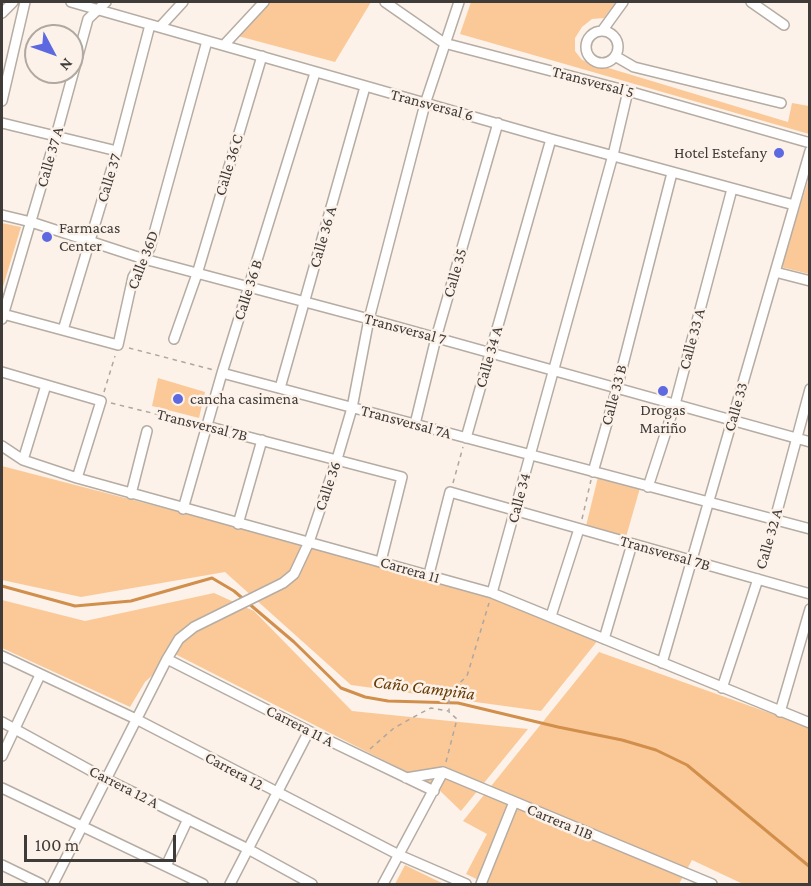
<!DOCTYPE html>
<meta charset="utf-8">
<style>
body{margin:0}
#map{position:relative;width:811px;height:886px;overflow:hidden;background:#fcf2e9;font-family:"Crimson Pro",serif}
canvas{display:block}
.frame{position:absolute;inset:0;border:3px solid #3f3b38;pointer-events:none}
.north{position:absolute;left:24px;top:24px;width:60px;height:60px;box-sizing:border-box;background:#fcf2e9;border:2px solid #b0a9a2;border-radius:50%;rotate:131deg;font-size:16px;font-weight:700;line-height:24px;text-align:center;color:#3f3b38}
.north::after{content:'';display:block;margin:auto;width:21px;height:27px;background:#5d69e0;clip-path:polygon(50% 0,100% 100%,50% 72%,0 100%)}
.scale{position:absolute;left:24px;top:835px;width:152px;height:27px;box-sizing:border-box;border:3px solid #3f3b38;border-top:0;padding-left:8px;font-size:18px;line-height:21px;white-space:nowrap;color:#3f3b38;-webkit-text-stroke:4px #fcf2e9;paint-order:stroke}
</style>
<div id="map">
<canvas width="811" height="886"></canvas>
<div class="frame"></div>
<div class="north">N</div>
<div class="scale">100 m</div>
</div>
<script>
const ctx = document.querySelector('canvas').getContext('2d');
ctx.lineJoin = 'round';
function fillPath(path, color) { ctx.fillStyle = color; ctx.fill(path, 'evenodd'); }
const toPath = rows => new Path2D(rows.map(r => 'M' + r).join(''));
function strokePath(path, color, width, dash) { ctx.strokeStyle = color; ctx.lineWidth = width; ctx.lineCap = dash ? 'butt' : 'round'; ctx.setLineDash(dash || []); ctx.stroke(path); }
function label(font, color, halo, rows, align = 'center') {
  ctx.font = font + ' "Crimson Pro",serif'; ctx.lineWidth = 5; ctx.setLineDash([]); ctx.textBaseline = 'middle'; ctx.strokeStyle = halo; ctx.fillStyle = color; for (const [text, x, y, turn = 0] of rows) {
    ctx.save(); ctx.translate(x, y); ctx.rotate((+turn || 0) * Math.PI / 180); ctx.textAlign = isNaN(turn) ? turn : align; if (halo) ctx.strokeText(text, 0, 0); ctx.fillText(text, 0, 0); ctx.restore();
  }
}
fillPath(toPath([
 [270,2,371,2,335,62,238,36],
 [471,2,616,2,604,18,592,19,582,27,575,38,575,51,582,60,788,122,792,103,809,106,809,134,460,34],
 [809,178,809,274,781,267],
 [2,223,21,227,2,290],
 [158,378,205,392,199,418,152,406],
 [2,466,484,591,599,639,541,711,351,685,225,572,81,597,2,580],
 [598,477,640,488,626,537,586,526],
 [214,593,254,611,352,711,528,729,461,811,436,787,175,654,145,682,130,707,2,648,2,600,85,621],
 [599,652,809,727,809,884,743,884,692,860,679,884,487,884,466,874,487,834,463,821],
 [405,865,417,871,444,884,395,884]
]), '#fbc998');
strokePath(toPath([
 [2,586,75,606,131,601,212,578,234,591,294,642,341,688,365,697,388,701,458,703,558,727,622,740,656,750,687,765,810,867]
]), '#d18f4b', 3);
const minor = toPath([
 [71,2,551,139,794,205],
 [385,2,444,43,628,91,810,143],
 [751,2,784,25],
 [2,13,13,2],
 [160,27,183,2],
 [602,31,623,2],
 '586 47a16 16 0 1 1 32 0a16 16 0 1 1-32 0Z',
 [224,45,264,2],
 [615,56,634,67,781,103],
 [2,101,25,2],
 [2,123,117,151],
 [2,215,31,222,144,259,369,319,810,442],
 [775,272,810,281],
 [3,314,118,345,133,277,150,248,207,41],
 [2,319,56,136,88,19,106,2],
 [63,330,117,151,150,25],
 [174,339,197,274,262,56],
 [2,372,101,401,77,478],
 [222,373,810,529],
 [280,388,365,87],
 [415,424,436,338,498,123],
 [206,426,402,477,381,561],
 [466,438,551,139],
 [2,446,23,460,77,478,492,593,810,723],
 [23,460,46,385],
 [593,472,617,388,672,173],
 [648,487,675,404,732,189],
 [131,494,147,431],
 [183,509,222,373,315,73],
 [775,519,810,389],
 [238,524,262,440],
 [429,574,450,492,810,594],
 [492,593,613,155,628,91],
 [551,616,579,529],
 [604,639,632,544],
 [2,656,136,719,399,855,466,884],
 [167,659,309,731,434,791],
 [662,663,810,151],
 [722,688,758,579],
 [780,712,810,609],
 [2,722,106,779,248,849,312,884],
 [2,756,40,675],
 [406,778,443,772,712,884],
 [2,788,203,884],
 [2,865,41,884],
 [166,866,188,819],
 [53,884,167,659,179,639,194,627,283,583,294,574,309,542,337,459,352,408,369,319,425,104,459,2],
 [230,884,309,731],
 [383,884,443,772],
 [481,884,514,802]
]);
strokePath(minor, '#b5aca3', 12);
strokePath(toPath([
 [129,348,214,370],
 [104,392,115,356],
 [111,403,197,424],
 [453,483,463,447],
 [582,519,591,480],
 [760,570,772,529],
 [370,749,394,728,421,713,431,708,448,711],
 [446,762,457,719,449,712,449,693,467,676,489,603]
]), '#aea7a0', 1.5, [4.5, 4.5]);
strokePath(minor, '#fff', 9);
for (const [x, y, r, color] of [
 [779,153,6,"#5d69e0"],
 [47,237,6,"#5d69e0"],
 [663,391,6,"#5d69e0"],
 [178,399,6,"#5d69e0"]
]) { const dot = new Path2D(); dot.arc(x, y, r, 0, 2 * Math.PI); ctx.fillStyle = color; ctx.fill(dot); strokePath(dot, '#fcf2e9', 2); }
label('16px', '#3f3b38', '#fcf2e9', [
 ["Transversal 5",593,82,15],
 ["Transversal 6",432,105,15],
 ["Calle 37 A",50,157,-74],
 ["Calle 36 C",229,165,-73],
 ["Calle 37",109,178,-73],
 ["Calle 36 A",323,237,-74],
 ["Calle 36D",143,260,-69],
 ["Calle 35",455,273,-74],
 ["Calle 36 B",248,290,-72],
 ["Transversal 7",405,329,15],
 ["Calle 33 A",692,339,-75],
 ["Calle 34 A",489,357,-74],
 ["Calle 33 B",614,395,-75],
 ["Calle 33",736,407,-74],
 ["Transversal 7A",406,422,15],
 ["Transversal 7B",202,425,14],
 ["Calle 36",328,486,-71],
 ["Calle 34",519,498,-75],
 ["Calle 32 A",769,539,-74],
 ["Transversal 7B",665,553,16],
 ["Carrera 11",410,570,16],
 ["Carrera 11 A",300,726,27],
 ["Carrera 12",234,771,28],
 ["Carrera 12 A",124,787,27],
 ["Carrera 11B",560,822,23]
]);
label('16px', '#3f3b38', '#fcf2e9', [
 ["Hotel Estefany",767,153,"right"],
 ["Farmacas",59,228],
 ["Center",59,246],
 ["cancha casimena",190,399],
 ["Drogas",663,410,"center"],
 ["Mariño",663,428,"center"]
], 'left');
label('italic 18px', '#673c04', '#fcf2e9', [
 ["Caño Campiña",424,688,7]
]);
</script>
